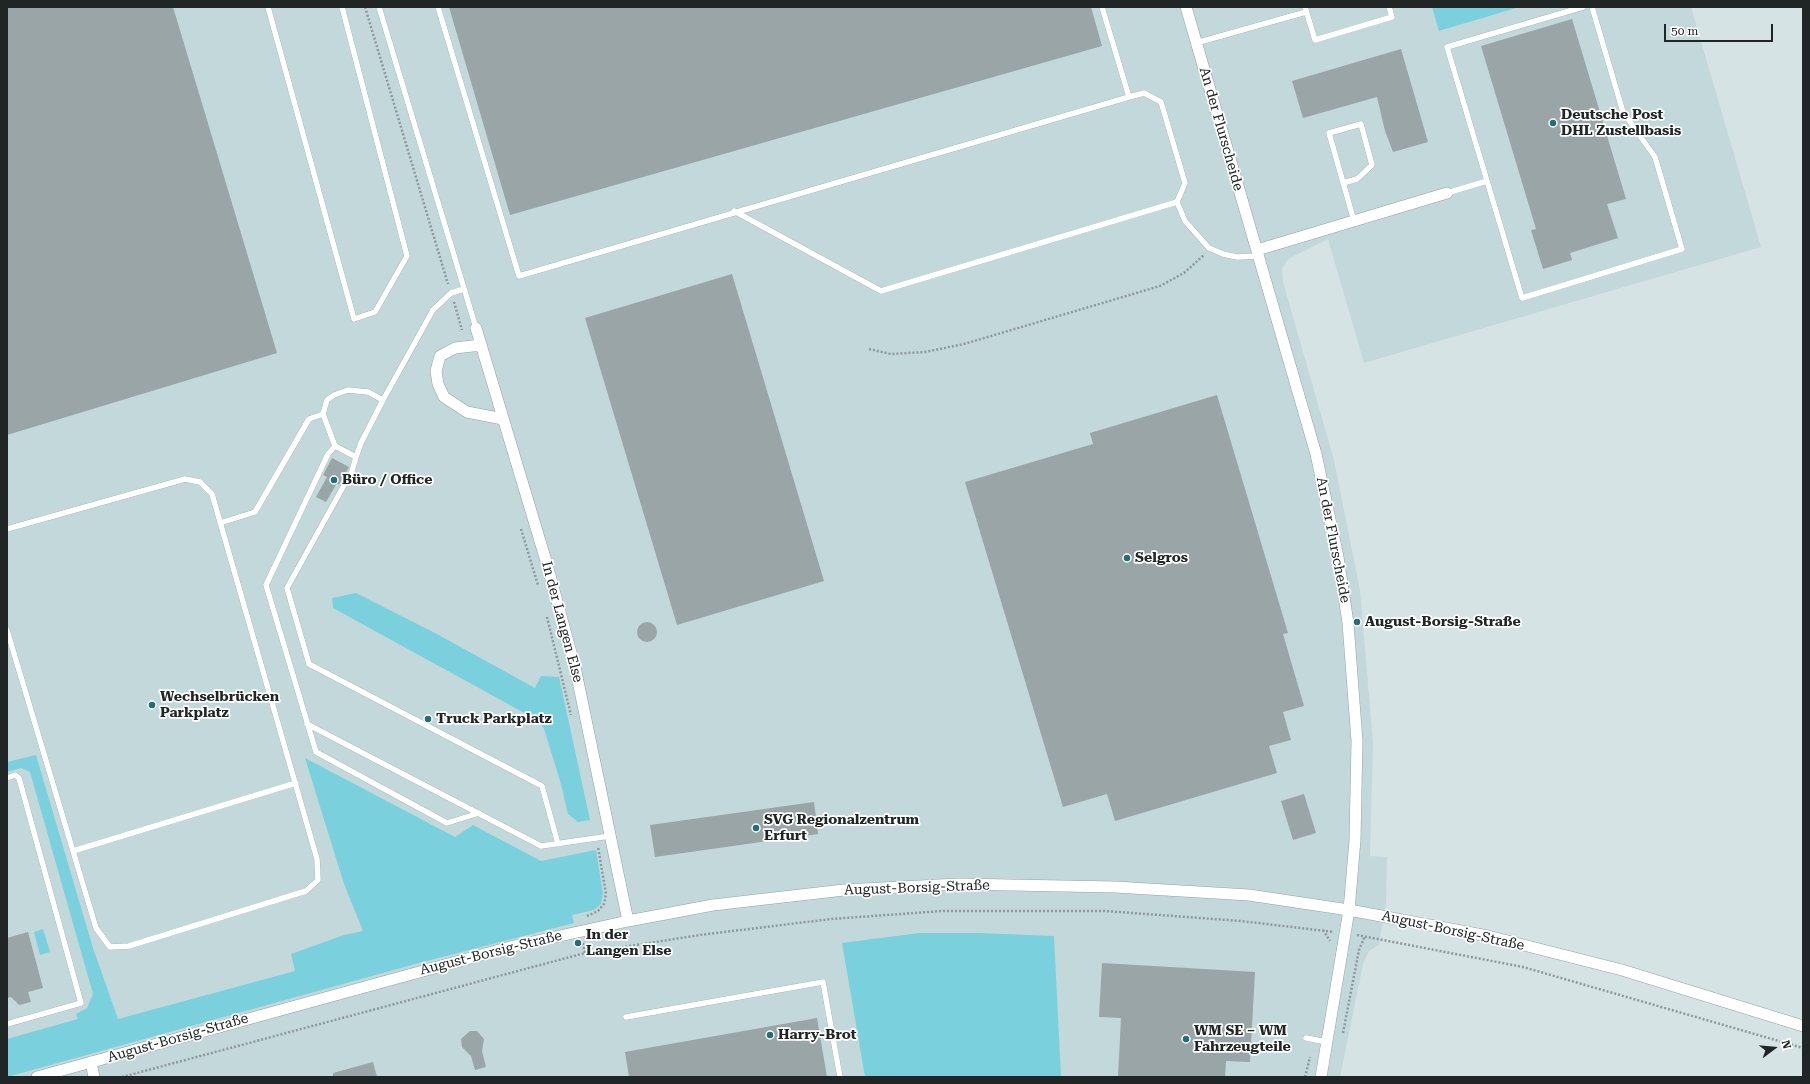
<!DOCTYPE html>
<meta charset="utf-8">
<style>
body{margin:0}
#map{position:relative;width:1810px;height:1084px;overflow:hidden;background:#d6e3e5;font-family:"Roboto Serif",serif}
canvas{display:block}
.frame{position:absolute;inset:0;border:8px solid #202525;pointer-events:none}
.north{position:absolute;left:1754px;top:1028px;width:40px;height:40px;-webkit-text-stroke:3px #fff;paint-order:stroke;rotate:74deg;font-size:11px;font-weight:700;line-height:16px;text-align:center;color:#202525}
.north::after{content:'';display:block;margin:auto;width:14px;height:18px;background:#202525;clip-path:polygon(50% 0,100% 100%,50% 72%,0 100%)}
.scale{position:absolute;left:1664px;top:24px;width:109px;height:18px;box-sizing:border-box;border:2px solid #202525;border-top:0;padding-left:5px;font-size:12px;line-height:14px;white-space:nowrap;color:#202525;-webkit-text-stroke:3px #fff;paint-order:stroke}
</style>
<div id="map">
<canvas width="1810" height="1084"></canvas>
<div class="frame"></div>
<div class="north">N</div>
<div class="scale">50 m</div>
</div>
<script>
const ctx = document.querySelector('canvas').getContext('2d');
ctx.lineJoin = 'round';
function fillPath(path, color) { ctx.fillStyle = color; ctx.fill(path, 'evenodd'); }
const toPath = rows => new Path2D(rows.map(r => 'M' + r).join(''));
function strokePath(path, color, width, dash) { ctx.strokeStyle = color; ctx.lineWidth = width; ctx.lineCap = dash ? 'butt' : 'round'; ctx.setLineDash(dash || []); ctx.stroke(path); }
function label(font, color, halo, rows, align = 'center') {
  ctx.font = font + ' "Roboto Serif",serif'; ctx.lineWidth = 3.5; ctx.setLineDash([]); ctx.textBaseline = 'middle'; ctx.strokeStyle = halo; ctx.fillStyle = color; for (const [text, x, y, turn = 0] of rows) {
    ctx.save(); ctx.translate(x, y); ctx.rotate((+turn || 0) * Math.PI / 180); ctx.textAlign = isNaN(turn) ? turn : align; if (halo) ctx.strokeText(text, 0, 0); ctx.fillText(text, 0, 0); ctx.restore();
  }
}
fillPath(toPath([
 [7,7,1432,7,1440,31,1520,7,1691,7,1761,247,1364,363,1328,239,1288,259,1282,269,1283,282,1334,460,1360,590,1373,743,1370,856,1387,857,1386,902,1379,945,1369,951,1363,964,1340,1077,7,1077]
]), '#c3d8db');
fillPath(toPath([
 [1432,7,1520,7,1439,31],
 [356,593,435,633,535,688,541,676,559,677,590,820,578,822,568,814,561,784,544,729,539,721,333,608,332,598],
 [36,755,93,948,118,1019,295,971,291,954,344,935,363,931,344,884,305,758,455,837,473,825,541,861,596,850,603,894,601,904,594,910,572,915,574,923,419,963,7,1077,7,1039,78,1019,76,1014,87,1008,93,994,30,772,21,768,7,772,7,762],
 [43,929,50,952,40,955,34,932],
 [919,933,979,933,1054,936,1061,1077,865,1077,842,943]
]), '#7ad1dd');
fillPath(toPath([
 [7,7,173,7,277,353,7,435],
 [449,7,1091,7,1102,46,510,215],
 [1572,19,1626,199,1607,204,1618,238,1570,253,1572,260,1543,269,1531,230,1536,229,1481,46],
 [1401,49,1428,142,1393,152,1385,131,1377,97,1303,118,1292,81],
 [732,274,824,581,677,625,585,318],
 [1217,395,1288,633,1283,634,1304,706,1283,712,1291,740,1269,746,1277,773,1115,821,1107,794,1063,807,965,482,1093,444,1090,433],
 [332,458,349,467,339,485,337,483,326,502,316,497,327,477,323,475],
 '637 632a10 10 0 1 1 20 0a10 10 0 1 1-20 0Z',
 [1304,794,1316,833,1293,840,1281,801],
 [814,802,818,834,655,857,650,825],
 [28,932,43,988,28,992,31,1002,19,1005,11,997,7,998,7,938],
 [1102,963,1255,972,1250,1062,1226,1061,1225,1077,1118,1077,1121,1018,1099,1017],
 [817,1018,827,1077,629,1077,625,1052],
 [470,1031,477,1031,484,1039,482,1051,486,1067,475,1070,471,1056,462,1047,461,1039],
 [373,1062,377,1077,333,1077,333,1073]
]), '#99a5a7');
const service = toPath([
 [268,7,354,319,375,312,407,256,342,7],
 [379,7,476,328],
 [438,7,519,276,1129,97],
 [1305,7,1315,40,1392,17,1389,7],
 [1583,7,1447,47,1522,298,1682,249,1655,157,1623,112,1592,7],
 [1196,43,1306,12],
 [1343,183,1357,179,1372,165,1361,124,1329,133,1354,221],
 [1447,193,1487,181],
 [1177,202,1185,221,1209,248,1223,254,1237,257,1258,256],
 [734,211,881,291,1177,202,1185,183,1161,102,1144,93,1129,97,1102,7],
 [323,414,335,446,356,457,361,443,383,400],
 [335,446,328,454,266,585,316,752,447,823,479,813],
 [356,457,352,471,287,588,309,664,542,786,558,844],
 [220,523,255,512,309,419,323,414,327,400,334,395,348,390,368,392,383,400,433,310,451,293,464,289],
 [7,529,185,479,200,482,212,494,317,859,318,880,306,891,129,946,110,947,96,928,7,630],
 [307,724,541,846,610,836],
 [7,778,15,775,19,778,81,1003,7,1024],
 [73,851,296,783],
 [626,1017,823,982,840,1077],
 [1306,1038,1327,1042]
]);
const minor = toPath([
 [1186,7,1316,454,1338,557,1348,623,1357,741,1355,840,1349,910,1321,1077],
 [1257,250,1447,193],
 [476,328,546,561,575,667,628,921],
 [481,345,455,348,440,356,436,371,438,384,444,397,467,412,503,419],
 [91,1062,94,1077],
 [37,1077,514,946,628,921,713,905,844,890,958,884,1115,887,1249,895,1349,910,1488,936,1622,970,1803,1026]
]);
strokePath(service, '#95a2a3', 6);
strokePath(minor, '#95a2a3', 12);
strokePath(toPath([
 [365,7,448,284],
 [454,302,462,330],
 [869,349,891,354,925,352,964,344,1160,286,1184,273,1204,255],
 [521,529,538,585],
 [547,617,571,715],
 [587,916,598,911,604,904,606,894,598,847],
 [1323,930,1330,941],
 [1357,935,1523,967,1803,1048],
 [583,943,585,953],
 [1343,1033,1359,950,1365,936],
 [122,1077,585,953,700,935,831,919,942,911,1105,911,1241,921,1334,932],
 [1305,1077,1310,1057]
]), '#8e989a', 2.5, [2, 2]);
strokePath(service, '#fff', 5.5);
strokePath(minor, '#fff', 11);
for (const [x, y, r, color] of [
 [1553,123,4,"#236d76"],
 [334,480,4,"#236d76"],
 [1127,558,4,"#236d76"],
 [1357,622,4,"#236d76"],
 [152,705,4,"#236d76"],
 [428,719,4,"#236d76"],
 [756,828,4,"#236d76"],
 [578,943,4,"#236d76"],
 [770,1035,4,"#236d76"],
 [1186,1039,4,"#236d76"]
]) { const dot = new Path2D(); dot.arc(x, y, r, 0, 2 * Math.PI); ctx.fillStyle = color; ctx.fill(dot); strokePath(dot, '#fff', 1.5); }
label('bold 14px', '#202525', '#fff', [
 ["Deutsche Post",1561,115],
 ["DHL Zustellbasis",1561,131],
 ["Büro / Office",342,480],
 ["Selgros",1135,558],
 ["August-Borsig-Straße",1365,622],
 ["Wechselbrücken",160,697],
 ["Parkplatz",160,713],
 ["Truck Parkplatz",436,719],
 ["SVG Regionalzentrum",764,820],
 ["Erfurt",764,836],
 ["In der",586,935],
 ["Langen Else",586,951],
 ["WM SE – WM",1194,1031],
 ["Fahrzeugteile",1194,1047],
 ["Harry-Brot",778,1035]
], 'left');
label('14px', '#202525', '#fff', [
 ["An der Flurscheide",1221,129,74],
 ["An der Flurscheide",1333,540,79],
 ["In der Langen Else",562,622,75],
 ["August-Borsig-Straße",917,888,-2],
 ["August-Borsig-Straße",1453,931,12],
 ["August-Borsig-Straße",491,953,-14],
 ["August-Borsig-Straße",178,1038,-16]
]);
</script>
